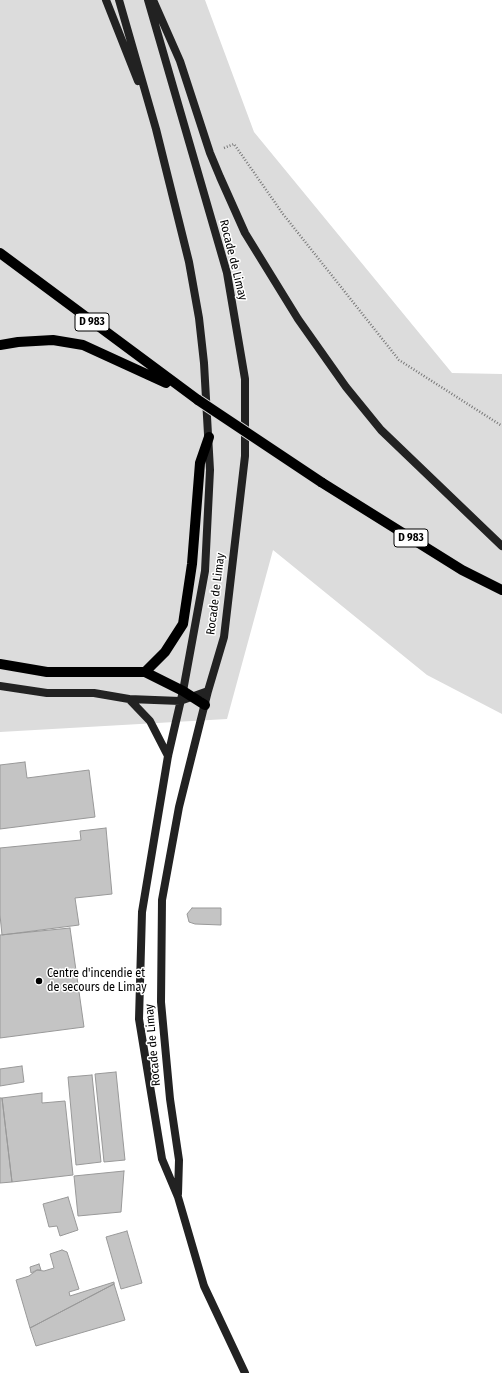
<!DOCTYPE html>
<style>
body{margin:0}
canvas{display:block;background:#fff}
</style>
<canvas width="502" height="1373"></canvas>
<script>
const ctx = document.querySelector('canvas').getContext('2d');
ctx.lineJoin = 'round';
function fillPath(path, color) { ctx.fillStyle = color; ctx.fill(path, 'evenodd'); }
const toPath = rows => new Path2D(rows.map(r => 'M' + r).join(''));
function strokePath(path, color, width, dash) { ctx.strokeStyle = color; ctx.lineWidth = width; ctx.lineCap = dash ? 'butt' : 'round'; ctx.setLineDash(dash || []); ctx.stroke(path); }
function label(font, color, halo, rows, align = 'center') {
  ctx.font = font + ' "Fira Sans Condensed",sans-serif'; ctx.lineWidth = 3; ctx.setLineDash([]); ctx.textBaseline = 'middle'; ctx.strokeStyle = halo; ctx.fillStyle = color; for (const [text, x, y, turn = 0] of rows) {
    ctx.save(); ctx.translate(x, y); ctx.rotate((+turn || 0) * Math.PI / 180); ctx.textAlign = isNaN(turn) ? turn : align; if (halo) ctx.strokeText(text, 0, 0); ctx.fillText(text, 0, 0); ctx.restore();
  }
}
fillPath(toPath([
 [0,0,205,0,254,132,452,373,502,374,502,714,427,675,273,550,227,719,0,732]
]), '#dcdcdc');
const building = toPath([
 [25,762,27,778,89,770,95,817,0,829,0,765,25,762],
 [106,828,112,894,75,898,79,925,2,935,0,915,0,848,81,840,80,831,106,828],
 [192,908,221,908,221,925,195,924,189,922,187,914,192,908],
 [70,928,84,1027,0,1038,0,935,70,928],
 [22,1066,24,1082,0,1086,0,1069,22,1066],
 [116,1072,125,1160,104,1162,95,1074,116,1072],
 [92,1075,101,1162,76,1165,68,1077,92,1075],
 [42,1093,42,1103,65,1101,73,1175,12,1182,2,1098,42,1093],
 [0,1098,2,1098,12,1182,0,1183,0,1098],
 [124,1171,121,1212,78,1216,74,1176,124,1171],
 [68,1197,78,1230,60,1236,57,1226,49,1227,43,1204,68,1197],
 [127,1231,142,1283,121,1289,106,1237,127,1231],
 [62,1250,67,1252,79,1289,69,1292,70,1296,114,1282,114,1284,30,1328,16,1280,29,1276,37,1270,44,1271,54,1268,50,1254,62,1250],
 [39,1264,41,1270,37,1270,31,1273,30,1267,39,1264],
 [114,1284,125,1320,36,1346,30,1328,114,1284]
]);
fillPath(building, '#c4c4c4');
strokePath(building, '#999', 1);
const primary = toPath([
 [0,253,198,400],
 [0,345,18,342,53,340,83,345,166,383],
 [321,482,462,570,502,590],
 [0,664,47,672,145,672,183,691,205,705],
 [145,672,165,652,183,624,192,564,200,463,209,437]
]);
strokePath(primary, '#dbdbdb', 12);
strokePath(toPath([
 [224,148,234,144,283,214,399,360,502,426]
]), '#777', 2.5, [1, 2]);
strokePath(toPath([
 [106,0,138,81],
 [119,0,156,129,189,262,199,318,204,363,210,470,205,571,183,691,168,756,142,912,139,1019,162,1159,178,1197,204,1286,245,1373],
 [148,0,227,273,245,379,245,456,224,637,208,691,179,807,162,900,161,1002,170,1099,179,1160,178,1194],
 [153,0,180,61,210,153,220,177,245,233,298,319,346,387,381,430,502,546],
 [0,686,47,693,94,693,129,699,150,721,168,756],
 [129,699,180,701,208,691]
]), '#222', 8);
strokePath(primary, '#000', 10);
const primaryBridge = toPath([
 [198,400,321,482]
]);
strokePath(primaryBridge, '#dbdbdb', 12, []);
strokePath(primaryBridge, '#000', 10);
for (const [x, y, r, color] of [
 [39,981,4,"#000"]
]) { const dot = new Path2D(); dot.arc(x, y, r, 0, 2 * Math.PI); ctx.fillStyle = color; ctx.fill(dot); strokePath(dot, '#fff', 1.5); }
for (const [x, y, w] of [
 [92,322,34],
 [411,538,34]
]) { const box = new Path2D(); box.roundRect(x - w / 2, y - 9, w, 18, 3); ctx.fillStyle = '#fff'; ctx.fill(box); strokePath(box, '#000', 1); }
label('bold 11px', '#000', null, [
 ["D 983",92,322],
 ["D 983",411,538]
]);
label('12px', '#000', '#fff', [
 ["Rocade de Limay",233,260,76],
 ["Rocade de Limay",216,594,-83],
 ["Rocade de Limay",153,1045,-95]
]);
label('12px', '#000', '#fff', [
 ["Centre d'incendie et",47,974],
 ["de secours de Limay",47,988]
], 'left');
</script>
